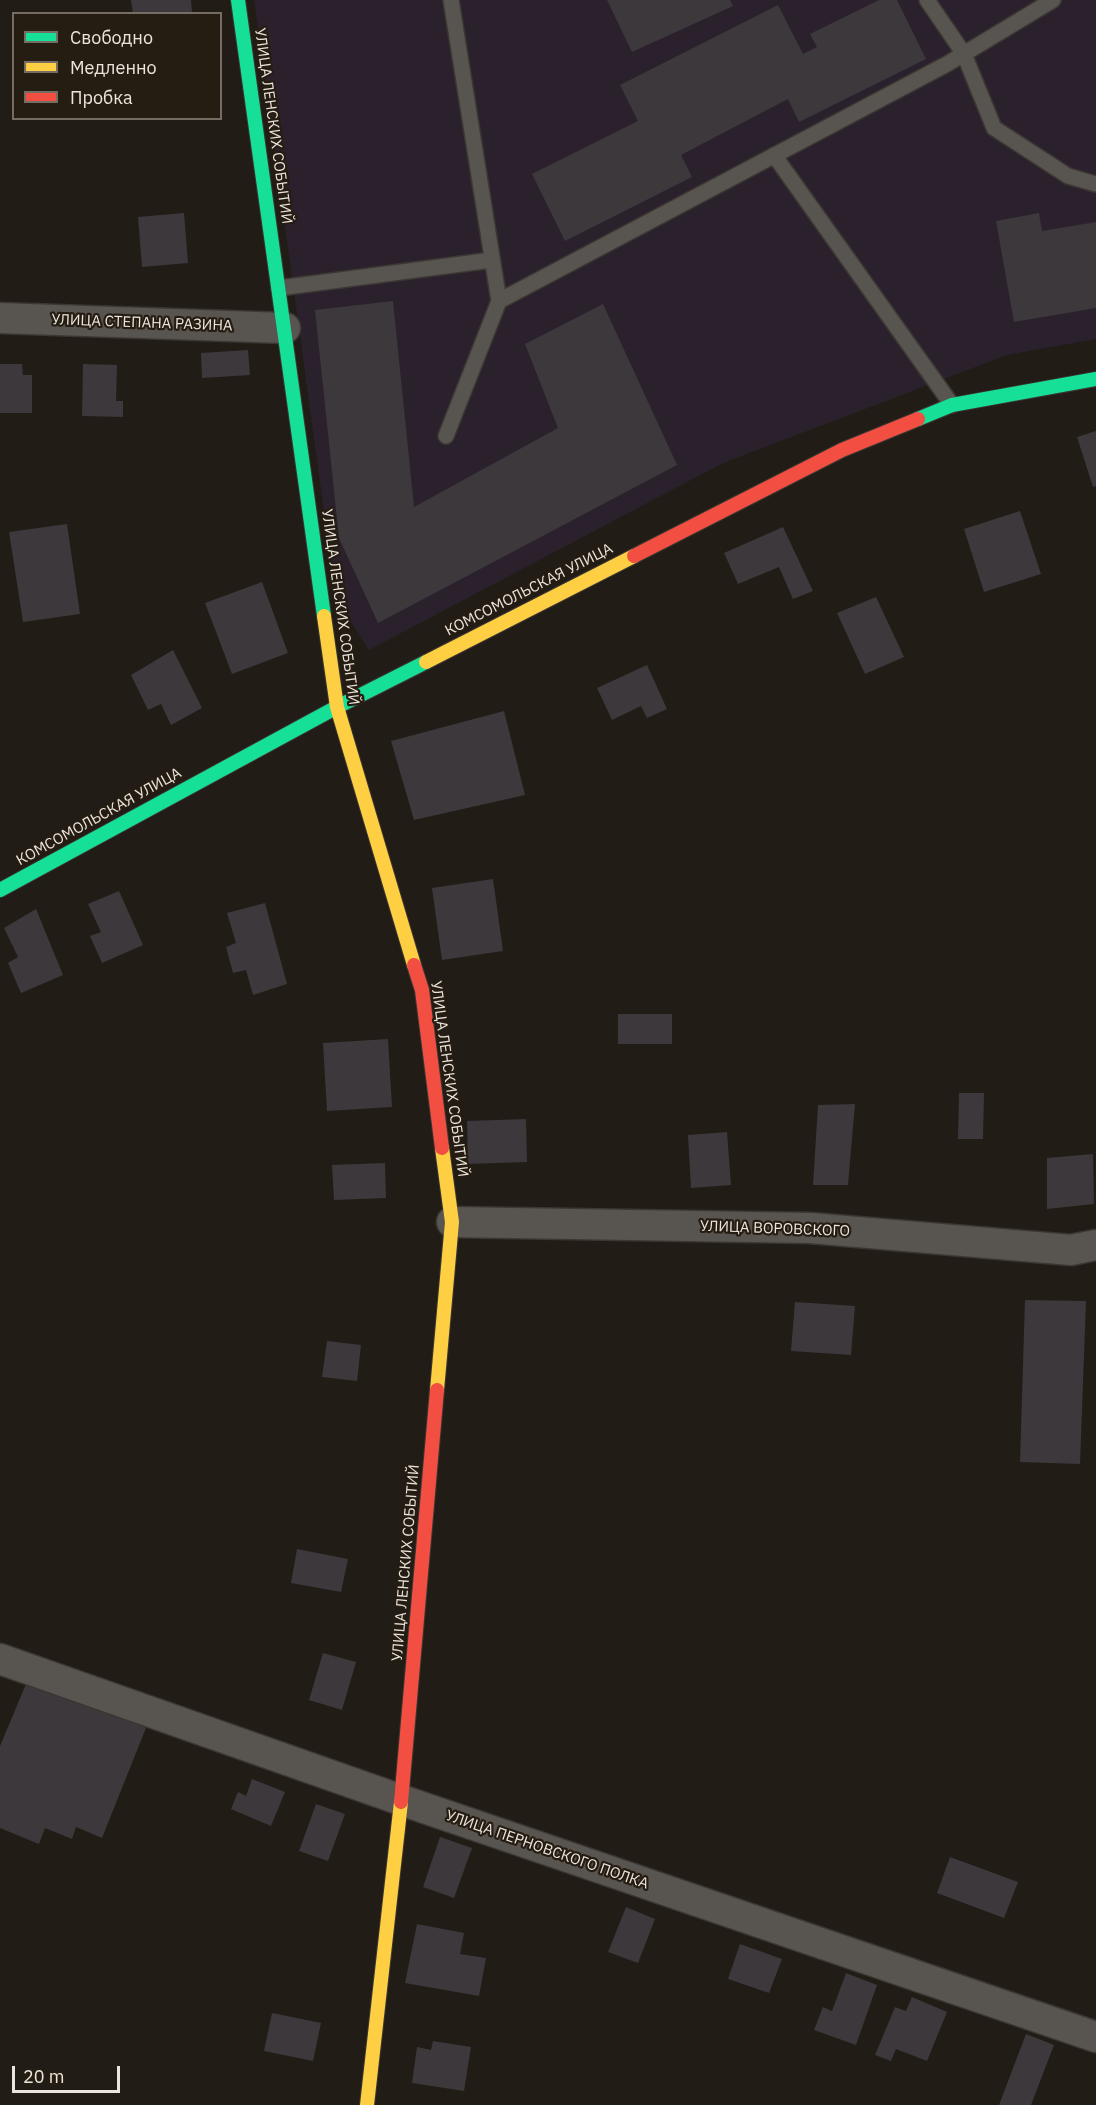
<!DOCTYPE html>
<meta charset="utf-8">
<style>
body{margin:0}
#map{position:relative;width:1096px;height:2105px;overflow:hidden;background:#221c16;font-family:"IBM Plex Sans",sans-serif}
canvas{display:block}
.legend{position:absolute;left:12px;top:12px;width:210px;height:108px;box-sizing:border-box;background:#261d12;border:2px solid #756d64;margin:0;padding:8px 10px;list-style:none;font-size:18px;color:#ebe5de}
.legend li{display:flex;align-items:center;gap:12px;height:30px}
.legend b{width:30px;border:2px solid #756d64}
.scale{position:absolute;left:12px;top:2066px;width:108px;height:27px;box-sizing:border-box;border:3px solid #ebe5de;border-top:0;padding-left:8px;font-size:18px;line-height:21px;white-space:nowrap;color:#ebe5de;-webkit-text-stroke:4px #261d12;paint-order:stroke}
</style>
<div id="map">
<canvas width="1096" height="2105"></canvas>
<ul class="legend">
<li><b style="height:8px;background:#16e098"></b>Свободно</li>
<li><b style="height:8px;background:#ffcf43"></b>Медленно</li>
<li><b style="height:8px;background:#f24e42"></b>Пробка</li>
</ul>
<div class="scale">20 m</div>
</div>
<script>
const ctx = document.querySelector('canvas').getContext('2d');
ctx.lineJoin = 'round';
function fillPath(path, color) { ctx.fillStyle = color; ctx.fill(path, 'evenodd'); }
const toPath = rows => new Path2D(rows.map(r => 'M' + r).join(''));
function strokePath(path, color, width, dash) { ctx.strokeStyle = color; ctx.lineWidth = width; ctx.lineCap = dash ? 'butt' : 'round'; ctx.setLineDash(dash || []); ctx.stroke(path); }
function label(font, color, halo, rows, align = 'center') {
  ctx.font = font + ' "IBM Plex Sans",sans-serif'; ctx.lineWidth = 4.5; ctx.setLineDash([]); ctx.textBaseline = 'middle'; ctx.strokeStyle = halo; ctx.fillStyle = color; for (const [text, x, y, turn = 0] of rows) {
    ctx.save(); ctx.translate(x, y); ctx.rotate((+turn || 0) * Math.PI / 180); ctx.textAlign = isNaN(turn) ? turn : align; if (halo) ctx.strokeText(text, 0, 0); ctx.fillText(text, 0, 0); ctx.restore();
  }
}
fillPath(toPath([
 [254,0,1096,0,1096,339,1007,355,723,463,369,650,336,599]
]), '#2a212d');
fillPath(toPath([
 [131,0,191,0,192,12,133,14],
 [607,0,730,0,733,6,632,52],
 [879,0,897,0,926,59,799,122,788,99,681,155,692,177,565,241,532,174,638,121,620,85,778,5,803,54,817,47,810,34],
 [184,213,188,263,142,267,138,217],
 [1039,213,1042,231,1096,222,1096,308,1014,322,996,221],
 [393,301,414,507,558,428,525,344,603,304,677,465,378,623,339,538,315,310],
 [248,350,250,375,202,378,201,353],
 [0,364,22,364,23,375,32,375,32,413,0,413],
 [83,364,117,365,116,401,123,401,123,417,82,416],
 [1096,431,1096,486,1093,487,1077,437],
 [1020,511,1041,574,984,592,964,529],
 [67,524,80,614,23,622,9,532],
 [783,527,813,591,793,599,779,567,738,584,724,553],
 [262,582,288,653,232,674,205,603],
 [876,597,904,657,865,674,837,613],
 [173,650,202,708,171,725,161,704,148,710,131,675],
 [647,665,667,709,647,718,641,706,612,720,597,688],
 [504,711,525,795,414,820,391,741],
 [493,879,503,951,442,960,432,888],
 [119,891,143,945,102,963,90,936,101,932,88,904],
 [265,903,287,984,253,995,246,970,233,973,226,947,236,943,227,913],
 [36,909,63,975,21,993,8,963,18,957,4,928],
 [618,1014,672,1014,672,1044,618,1044],
 [388,1039,392,1107,327,1111,323,1043],
 [959,1093,984,1093,983,1139,958,1139],
 [855,1104,848,1185,813,1185,818,1105],
 [526,1119,527,1162,468,1164,467,1121],
 [727,1132,731,1185,691,1188,688,1135],
 [1093,1154,1094,1204,1047,1209,1047,1158],
 [385,1163,386,1198,334,1200,332,1165],
 [1025,1300,1086,1301,1080,1464,1020,1462],
 [795,1302,855,1306,851,1355,791,1351],
 [327,1341,361,1345,357,1381,322,1377],
 [297,1549,348,1559,341,1592,291,1583],
 [323,1653,356,1662,342,1710,309,1700],
 [29,1677,146,1728,102,1838,76,1827,72,1839,45,1828,39,1844,0,1828,0,1746],
 [252,1779,285,1792,271,1826,231,1809,238,1792,246,1796],
 [316,1804,345,1814,328,1861,299,1851],
 [440,1837,472,1848,454,1898,423,1887],
 [950,1857,1018,1882,1004,1918,937,1893],
 [626,1907,655,1919,638,1963,608,1952],
 [417,1924,464,1933,460,1954,486,1958,479,1996,405,1983],
 [740,1944,782,1959,769,1993,728,1979],
 [846,1973,877,1985,856,2045,814,2030,823,2007,832,2011],
 [912,1997,947,2012,927,2061,896,2049,891,2061,875,2055,895,2007,906,2011],
 [272,2013,321,2023,313,2061,264,2051],
 [1026,2034,1054,2045,1031,2105,999,2105],
 [433,2041,471,2047,464,2091,412,2083,417,2047,431,2050]
]), '#3d383c');
const lane = toPath([
 [451,0,499,301],
 [927,0,964,54,994,128,1068,176,1096,184],
 [774,155,952,405],
 [279,288,492,260],
 [446,436,499,301,947,64,1053,0]
]);
const street = toPath([
 [0,318,285,328],
 [452,1222,810,1228,1071,1250,1096,1245],
 [0,1659,401,1800,1096,2037]
]);
const fast = toPath([
 [238,0,324,616],
 [918,419,952,405,1096,379],
 [0,890,337,707,426,662]
]);
const slow = toPath([
 [324,616,337,707,414,965],
 [426,662,634,556],
 [437,1390,452,1222,442,1148],
 [367,2105,401,1802]
]);
const jam = toPath([
 [634,556,842,450,918,419],
 [414,965,422,990,442,1148],
 [401,1802,437,1390]
]);
strokePath(lane, '#3c3733', 18);
strokePath(street, '#3c3733', 33);
strokePath(fast, '#3c3733', 16);
strokePath(slow, '#3c3733', 16);
strokePath(jam, '#3c3733', 16);
strokePath(lane, '#585450', 15);
strokePath(street, '#585450', 30);
strokePath(fast, '#16e098', 14);
strokePath(slow, '#ffcf43', 14);
strokePath(jam, '#f24e42', 14);
label('15px', '#ebe5de', '#261d12', [
 ["УЛИЦА ЛЕНСКИХ СОБЫТИЙ",273,126,82],
 ["УЛИЦА СТЕПАНА РАЗИНА",142,323,2],
 ["КОМСОМОЛЬСКАЯ УЛИЦА",529,590,-27],
 ["УЛИЦА ЛЕНСКИХ СОБЫТИЙ",340,607,82],
 ["КОМСОМОЛЬСКАЯ УЛИЦА",99,817,-29],
 ["УЛИЦА ЛЕНСКИХ СОБЫТИЙ",449,1079,82],
 ["УЛИЦА ВОРОВСКОГО",775,1229,2],
 ["УЛИЦА ЛЕНСКИХ СОБЫТИЙ",406,1563,-85],
 ["УЛИЦА ПЕРНОВСКОГО ПОЛКА",547,1850,19]
]);
</script>
